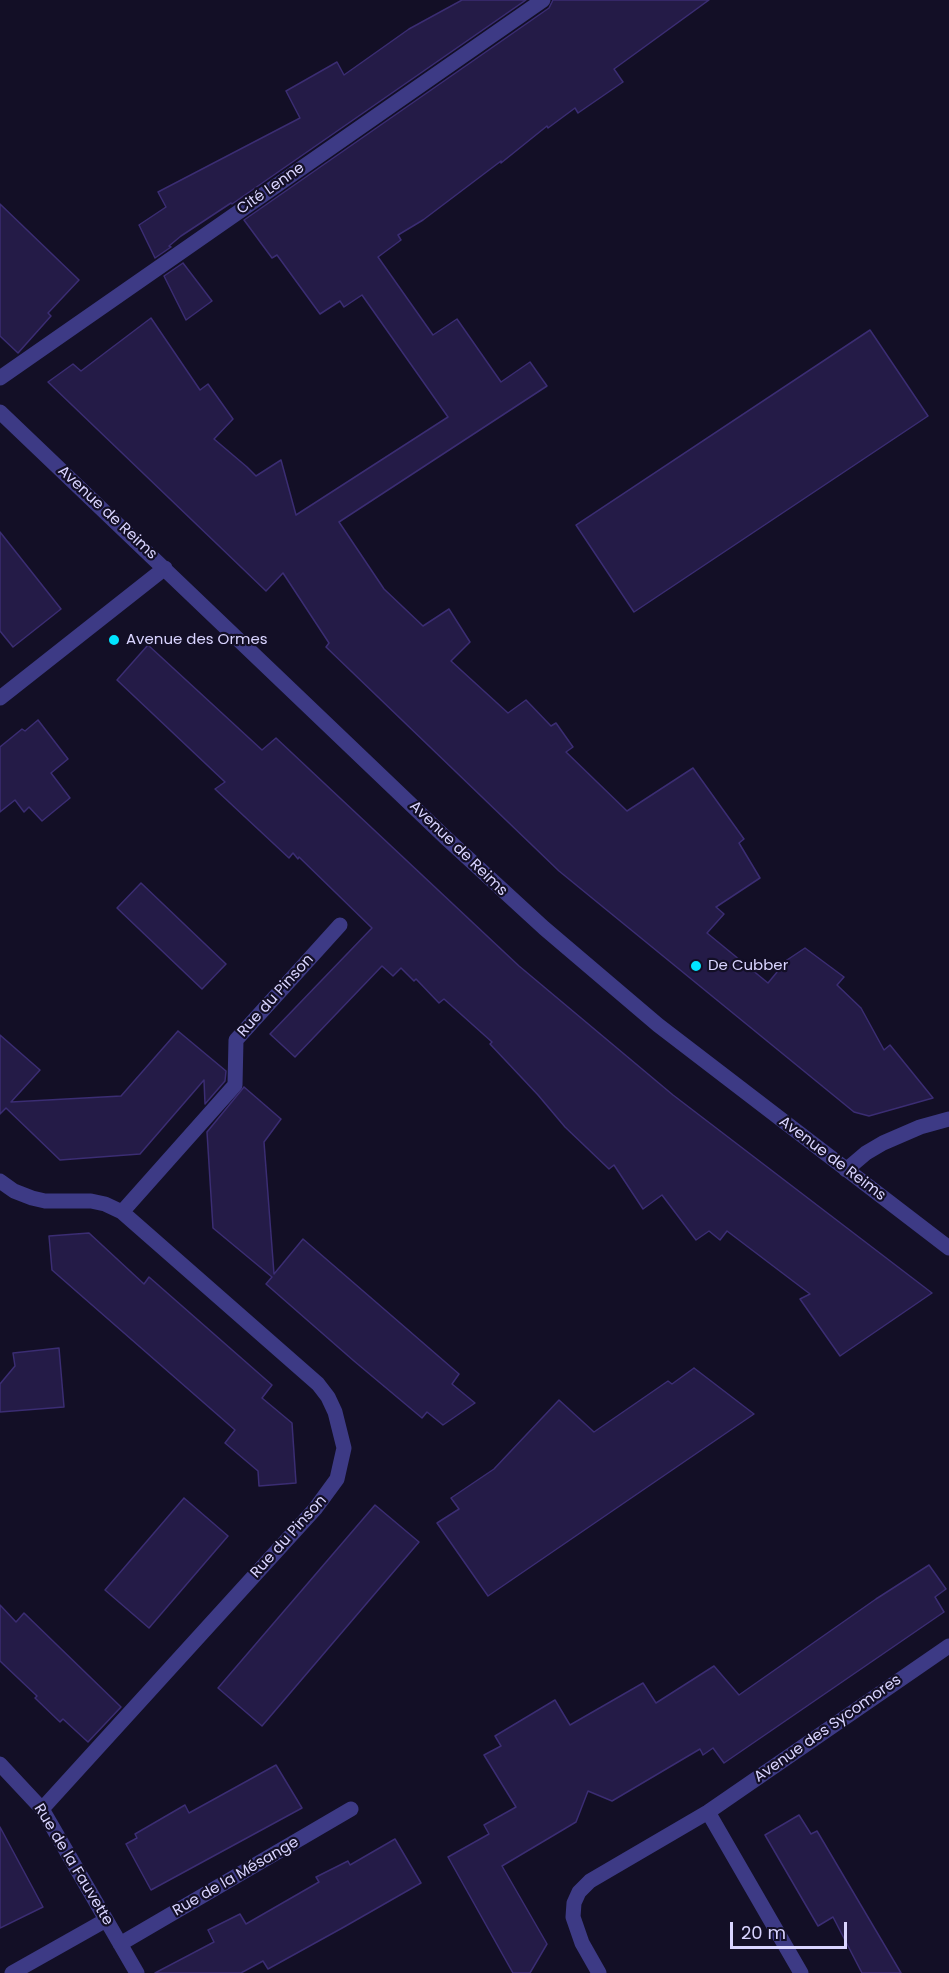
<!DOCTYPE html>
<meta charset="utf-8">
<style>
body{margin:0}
#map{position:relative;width:949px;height:1973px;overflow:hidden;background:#130f26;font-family:Poppins,sans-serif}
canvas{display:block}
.scale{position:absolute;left:730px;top:1922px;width:117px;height:27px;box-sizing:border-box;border:3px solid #d9d4ff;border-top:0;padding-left:8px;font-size:18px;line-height:21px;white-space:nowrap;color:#d9d4ff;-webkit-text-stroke:4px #130f26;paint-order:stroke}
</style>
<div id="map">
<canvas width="949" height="1973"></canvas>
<div class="scale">20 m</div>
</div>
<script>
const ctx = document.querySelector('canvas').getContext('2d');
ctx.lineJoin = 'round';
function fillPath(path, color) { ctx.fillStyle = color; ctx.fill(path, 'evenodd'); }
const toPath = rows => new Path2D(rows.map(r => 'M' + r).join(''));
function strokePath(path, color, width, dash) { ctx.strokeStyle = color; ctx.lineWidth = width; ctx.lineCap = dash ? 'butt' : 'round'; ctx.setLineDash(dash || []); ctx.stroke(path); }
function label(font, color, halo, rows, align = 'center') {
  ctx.font = font + ' Poppins,sans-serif'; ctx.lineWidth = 4.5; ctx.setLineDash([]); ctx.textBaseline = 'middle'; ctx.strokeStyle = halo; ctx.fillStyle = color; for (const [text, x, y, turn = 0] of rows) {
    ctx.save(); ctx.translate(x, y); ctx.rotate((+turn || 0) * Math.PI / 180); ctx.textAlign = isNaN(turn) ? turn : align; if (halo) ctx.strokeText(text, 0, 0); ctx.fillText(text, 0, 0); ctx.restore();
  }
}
const building = toPath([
 [462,0,526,0,232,204,231,203,181,236,169,246,171,247,155,258,139,225,166,207,158,192,300,118,286,91,337,62,344,75,409,29,462,0],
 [553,0,709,0,614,69,623,82,578,113,575,108,548,128,547,126,501,163,501,161,423,220,398,235,401,240,378,257,433,335,457,319,501,382,530,362,547,386,339,522,384,589,423,626,449,609,470,642,451,661,508,713,526,700,551,726,556,723,573,747,566,752,627,811,693,768,744,839,739,843,760,878,716,907,724,914,707,933,768,983,787,960,805,948,844,977,837,985,861,1008,884,1050,890,1045,933,1098,869,1116,854,1112,559,871,326,647,329,643,283,573,266,591,48,382,73,364,81,371,151,318,200,390,208,384,233,419,214,439,247,467,256,476,281,460,296,515,448,417,362,295,344,307,340,301,320,314,277,255,272,258,244,220,549,8,553,0],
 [0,204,79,280,48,313,51,316,18,353,0,336,0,204],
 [183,263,212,301,186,320,164,276,183,263],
 [870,330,928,416,634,612,576,525,870,330],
 [0,532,61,609,13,647,0,631,0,532],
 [148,645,262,750,276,738,519,966,673,1095,932,1293,840,1356,800,1299,810,1294,727,1231,720,1240,709,1231,696,1240,662,1195,643,1209,614,1165,609,1169,565,1127,538,1095,490,1044,492,1042,444,999,439,1003,416,979,414,981,401,968,393,976,382,966,295,1057,270,1034,372,928,299,857,298,859,293,853,289,858,215,789,225,782,117,680,148,645],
 [38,720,68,759,51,773,70,798,42,821,29,807,24,812,15,800,0,812,0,747,22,729,25,731,38,720],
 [141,883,226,964,202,989,117,908,141,883],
 [178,1031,226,1071,225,1081,205,1104,204,1080,140,1154,60,1160,6,1108,0,1114,0,1035,40,1070,11,1102,121,1096,178,1031],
 [244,1087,281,1119,264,1142,274,1274,303,1239,459,1374,452,1384,475,1403,443,1425,427,1412,422,1418,354,1361,266,1284,272,1277,213,1228,207,1132,244,1087],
 [89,1233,144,1284,149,1277,272,1385,262,1398,292,1423,296,1483,259,1486,258,1471,225,1443,235,1430,52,1270,49,1236,89,1233],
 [59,1348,64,1407,0,1412,0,1384,15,1366,13,1353,59,1348],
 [694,1368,754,1414,488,1596,437,1523,459,1509,451,1498,494,1469,559,1400,594,1432,668,1381,672,1384,694,1368],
 [184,1498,228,1536,149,1628,105,1590,184,1498],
 [375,1505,419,1542,262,1726,218,1688,375,1505],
 [929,1565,946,1589,935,1597,944,1612,724,1763,713,1748,703,1755,700,1749,612,1801,588,1791,576,1822,502,1866,547,1944,530,1973,513,1973,448,1857,489,1834,484,1825,516,1807,484,1755,501,1746,495,1736,555,1700,570,1725,643,1683,656,1703,714,1666,739,1695,876,1599,929,1565],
 [0,1605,16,1622,24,1613,121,1707,88,1742,63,1719,60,1722,35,1698,37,1696,0,1661,0,1605],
 [276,1765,302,1808,151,1890,126,1844,137,1838,135,1834,185,1805,189,1813,276,1765],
 [799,1815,811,1834,817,1831,901,1973,862,1973,833,1917,818,1926,765,1835,799,1815],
 [0,1827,43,1907,0,1928,0,1827],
 [395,1839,421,1883,344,1927,268,1969,263,1961,241,1973,155,1973,214,1942,208,1930,240,1914,246,1924,319,1882,316,1877,348,1861,350,1865,395,1839]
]);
fillPath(building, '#241b47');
strokePath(building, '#3b2d73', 1.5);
strokePath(toPath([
 [0,378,543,0],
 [0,412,446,838,544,928,658,1025,949,1248],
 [0,698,165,568],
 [846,1170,866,1153,883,1143,920,1127,949,1119],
 [0,1181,14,1191,32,1198,45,1201,91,1201,105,1204,122,1212,318,1384,328,1397,335,1412,344,1448,337,1479,315,1509,42,1809],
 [122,1212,235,1085,236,1040,340,925],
 [0,1764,42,1809,137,1973],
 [708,1812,801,1973],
 [120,1944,351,1809],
 [12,1973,106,1920],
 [599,1973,582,1943,573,1917,574,1903,579,1892,590,1881,708,1812,949,1646]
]), '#3d3a85', 15);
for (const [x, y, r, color] of [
 [114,640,6,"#00e5ff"],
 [696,966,6,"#00e5ff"]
]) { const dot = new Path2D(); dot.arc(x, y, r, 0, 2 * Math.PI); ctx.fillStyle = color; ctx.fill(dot); strokePath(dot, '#130f26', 2); }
label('15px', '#d9d4ff', '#130f26', [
 ["Cité Lenne",271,189,-35],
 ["Avenue de Reims",107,513,43],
 ["Avenue de Reims",458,849,44],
 ["Rue du Pinson",276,996,-48],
 ["Avenue de Reims",832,1159,37],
 ["Rue du Pinson",289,1537,-48],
 ["Avenue des Sycomores",828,1729,-35],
 ["Rue de la Fauvette",73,1865,59],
 ["Rue de la Mésange",236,1877,-30]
]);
label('15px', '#d9d4ff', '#130f26', [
 ["Avenue des Ormes",126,640],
 ["De Cubber",708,966]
], 'left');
</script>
